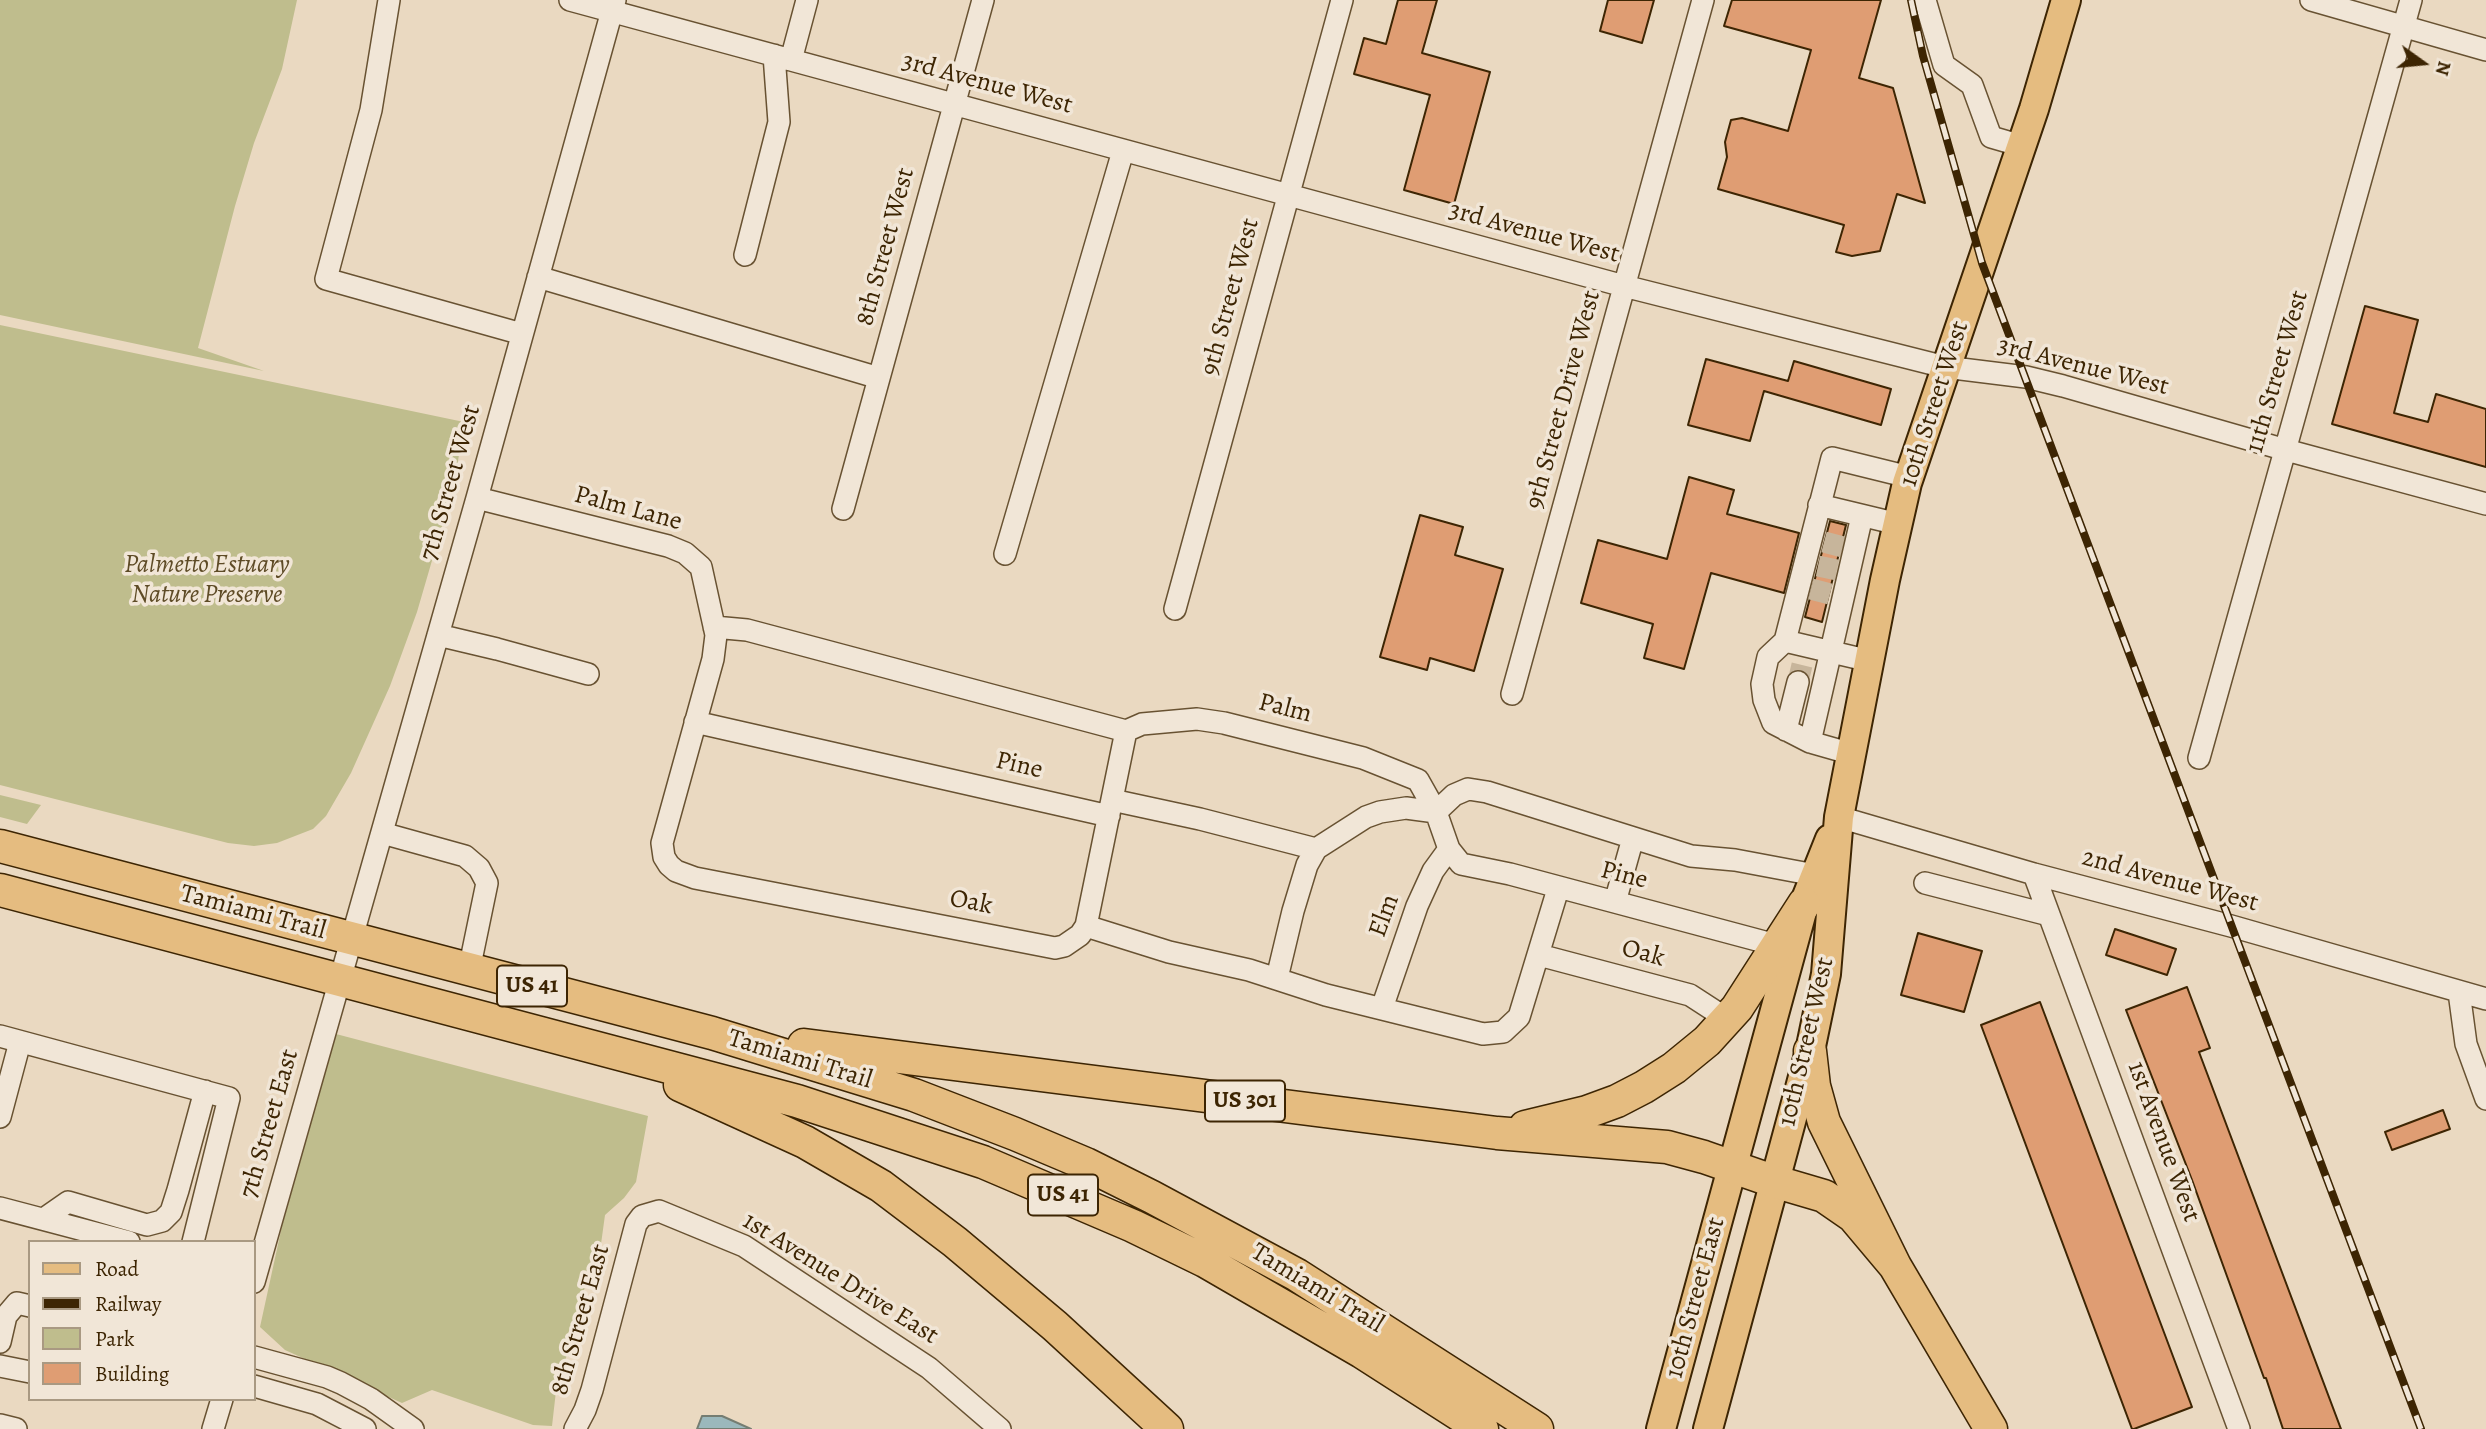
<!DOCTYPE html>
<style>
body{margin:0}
#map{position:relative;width:2486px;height:1429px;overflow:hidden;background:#ead9c1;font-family:Alegreya,serif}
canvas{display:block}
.legend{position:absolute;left:28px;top:1240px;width:228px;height:161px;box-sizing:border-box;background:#f1e6d7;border:2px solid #a99982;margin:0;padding:9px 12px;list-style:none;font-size:21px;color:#3d2503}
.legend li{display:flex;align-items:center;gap:14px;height:35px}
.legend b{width:35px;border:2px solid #a99982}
.north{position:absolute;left:2388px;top:28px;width:70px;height:70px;-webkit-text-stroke:5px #f1e6d7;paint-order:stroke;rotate:105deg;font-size:19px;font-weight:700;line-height:28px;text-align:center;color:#3d2503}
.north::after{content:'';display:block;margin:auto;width:24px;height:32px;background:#3d2503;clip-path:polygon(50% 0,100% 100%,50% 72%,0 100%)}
</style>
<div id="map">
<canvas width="2486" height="1429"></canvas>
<ul class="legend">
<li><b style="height:9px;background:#e5bc80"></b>Road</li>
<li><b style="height:9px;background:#3d2503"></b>Railway</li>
<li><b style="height:19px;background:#bfbd8d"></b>Park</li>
<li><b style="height:19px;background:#df9d73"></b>Building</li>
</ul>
<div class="north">N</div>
</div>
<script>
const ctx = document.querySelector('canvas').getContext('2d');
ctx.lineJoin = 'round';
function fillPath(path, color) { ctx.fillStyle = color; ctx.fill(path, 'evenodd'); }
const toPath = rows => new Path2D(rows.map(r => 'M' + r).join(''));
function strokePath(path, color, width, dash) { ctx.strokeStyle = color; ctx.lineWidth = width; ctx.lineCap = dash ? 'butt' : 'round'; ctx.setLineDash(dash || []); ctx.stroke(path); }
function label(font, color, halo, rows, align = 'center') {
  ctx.font = font + ' Alegreya,serif'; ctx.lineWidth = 7; ctx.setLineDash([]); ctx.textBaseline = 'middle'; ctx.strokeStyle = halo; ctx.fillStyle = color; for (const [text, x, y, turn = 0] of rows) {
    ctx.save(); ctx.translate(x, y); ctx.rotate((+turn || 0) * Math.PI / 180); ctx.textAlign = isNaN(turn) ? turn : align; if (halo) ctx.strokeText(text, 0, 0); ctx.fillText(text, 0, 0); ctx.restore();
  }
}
fillPath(toPath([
 [0,0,297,0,282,69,254,143,235,206,198,348,264,371,0,315],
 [0,325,464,422,458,461,447,509,417,612,390,686,351,773,326,816,313,829,277,843,254,846,228,843,0,785],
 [0,795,41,805,27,824,0,817],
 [336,1034,648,1116,636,1182,624,1198,605,1215,601,1244,589,1266,579,1315,556,1391,552,1426,533,1425,432,1390,402,1403,285,1350,260,1327,282,1226]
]), '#bfbd8d');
const water = toPath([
 [702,1416,722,1416,751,1429,697,1429,702,1416]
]);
fillPath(water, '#9bb8bc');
strokePath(water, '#757d72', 2);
const building = toPath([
 [1398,0,1437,0,1422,53,1490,72,1454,204,1404,190,1430,95,1354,74,1364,38,1386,44,1398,0],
 [1608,0,1654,0,1642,43,1600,31,1608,0],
 [1732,0,1881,0,1859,78,1893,88,1925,203,1897,194,1880,251,1852,256,1836,252,1844,225,1718,189,1727,157,1725,142,1731,120,1742,118,1788,131,1811,50,1724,26,1732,0],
 [2365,306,2418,320,2394,413,2428,422,2436,394,2486,409,2486,467,2332,424,2365,306],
 [1706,359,1788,381,1794,361,1891,389,1881,425,1764,391,1750,441,1688,425,1706,359],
 [1689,477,1734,490,1727,514,1799,533,1784,593,1711,573,1684,669,1644,658,1653,624,1581,603,1598,540,1667,559,1689,477],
 [1420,515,1463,527,1455,555,1503,569,1474,671,1430,658,1427,670,1380,657,1420,515],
 [1830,521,1846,525,1822,622,1805,617,1830,521],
 [2115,929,2176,949,2167,975,2106,955,2115,929],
 [1918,933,1982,951,1964,1012,1901,995,1918,933],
 [2187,987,2210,1048,2199,1052,2341,1429,2283,1429,2266,1378,2264,1378,2192,1180,2126,1010,2187,987],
 [2040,1002,2192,1407,2134,1429,2132,1429,1981,1025,2040,1002],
 [2443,1110,2450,1129,2392,1150,2385,1132,2443,1110]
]);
fillPath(building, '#df9d73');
strokePath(building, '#3d2503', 2);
strokePath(toPath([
 [1824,542,1843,547],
 [1818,566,1837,570],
 [1811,589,1830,594],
 [1798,682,1802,665]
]), '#c7b59b', 21, [21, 10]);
const minor = toPath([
 [389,0,371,110,326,279,522,334],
 [570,0,1624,286,1945,367,2026,377,2063,386,2286,450,2486,504],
 [1925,0,1944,65,1972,85,1991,137,2022,146],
 [2311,0,2486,50],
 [791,60,807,0],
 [745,255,779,122,774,55],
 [538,277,879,378],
 [477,498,668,546,685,553,701,567,716,635,713,659,662,843,664,857,669,865,676,871,695,878,1055,948,1064,946,1080,935,1086,926,1126,731],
 [1819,505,1898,524],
 [843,509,983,0],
 [1005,554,1123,151],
 [1175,609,1342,0],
 [714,627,747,630,1126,731,1142,724,1197,719,1224,723,1363,758,1418,780,1436,812,1449,849,1461,864,1510,874,1787,948],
 [438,635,497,649,588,674],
 [1785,641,1768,657,1762,684,1764,700,1773,723,1810,742],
 [1870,661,1785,641,1832,458,1909,477],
 [1512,694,1703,0],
 [695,722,1109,816],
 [1786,730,1798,682],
 [1852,754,1810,742,1862,516],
 [2199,758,2411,0],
 [1112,800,1200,819,1316,849],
 [1436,812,1454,795,1468,789,1487,792,1691,856,1735,860,1815,875],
 [1839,817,2034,874,2231,926,2486,999],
 [382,833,465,856,479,868,487,883,469,970],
 [2034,874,2239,1429],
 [1925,883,2049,915],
 [1615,902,1633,838],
 [1086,926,1169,952,1249,970,1326,995,1483,1034,1503,1032,1519,1017,1558,889],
 [1539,955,1690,995,1727,1019],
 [1277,978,1293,911,1307,865,1316,849,1366,817,1380,812,1406,808,1436,812],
 [2459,992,2466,1044,2486,1099],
 [1382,1008,1417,906,1433,871,1449,849],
 [0,1036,229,1098,193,1242],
 [0,1117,20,1042],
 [0,1208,129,1242],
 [45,1218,68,1202,147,1225,162,1221,171,1212,178,1190,205,1091],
 [254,1282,477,498,615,0],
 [0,1342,6,1316,17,1303,30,1306],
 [254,1357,327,1377,341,1383,371,1399,413,1429],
 [0,1366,30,1372],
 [254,1386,317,1404,365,1429],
 [0,1425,16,1429],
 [213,1429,222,1399],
 [575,1429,585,1410,592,1390,636,1224,642,1216,659,1211,744,1246,929,1368,1000,1429]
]);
const major = toPath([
 [1661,1429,1804,904,1830,839],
 [1708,1429,1810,1051,1826,974,1839,817,1885,580,1907,483,2034,109,2066,0]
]);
const highway = toPath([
 [0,846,712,1033,914,1095,1015,1134,1086,1164,1152,1197,1297,1275,1537,1429],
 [0,890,797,1101,983,1162,1133,1226,1205,1261,1362,1352,1482,1429],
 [804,1045,1497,1133,1667,1147,1704,1157,1773,1181,1824,1196,1853,1216,1895,1266],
 [1810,1051,1814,1086,1824,1122,1895,1266,1991,1429],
 [680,1085,805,1142,881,1186,955,1242,1055,1326,1167,1429],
 [1525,1127,1587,1112,1617,1101,1644,1087,1674,1068,1707,1041,1737,1008,1804,904]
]);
strokePath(minor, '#685232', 24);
strokePath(major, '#3d2503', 32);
strokePath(highway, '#3d2503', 35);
strokePath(minor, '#f1e6d7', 21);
strokePath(major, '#e5bc80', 28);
strokePath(highway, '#e5bc80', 32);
const rail = toPath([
 [1911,0,1923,56,1982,263,2421,1429]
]);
strokePath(rail, '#3d2503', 8);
strokePath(rail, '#f1e6d7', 5, [16]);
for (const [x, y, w] of [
 [532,986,70],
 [1245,1101,80],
 [1063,1195,70]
]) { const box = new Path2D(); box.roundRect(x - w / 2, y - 20.5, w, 41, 5); ctx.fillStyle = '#f1e6d7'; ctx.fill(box); strokePath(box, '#3d2503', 2); }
label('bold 24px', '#3d2503', null, [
 ["US 41",532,986],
 ["US 301",1245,1101],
 ["US 41",1063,1195]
]);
label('26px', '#3d2503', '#f1e6d7', [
 ["3rd Avenue West",987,84,15],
 ["3rd Avenue West",1534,233,15],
 ["8th Street West",886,247,-75],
 ["9th Street West",1231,297,-75],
 ["3rd Avenue West",2083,367,14],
 ["11th Street West",2278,372,-74],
 ["9th Street Drive West",1564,400,-75],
 ["10th Street West",1935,404,-72],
 ["7th Street West",451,483,-74],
 ["Palm Lane",628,509,15],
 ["Palm",1285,709,14],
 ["Pine",1019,766,13],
 ["Pine",1624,876,14],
 ["2nd Avenue West",2170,881,15],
 ["Oak",971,903,11],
 ["Tamiami Trail",253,913,15],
 ["Elm",1385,916,-70],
 ["Oak",1643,954,15],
 ["10th Street West",1807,1042,-77],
 ["Tamiami Trail",800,1060,17],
 ["7th Street East",270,1124,-74],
 ["1st Avenue West",2163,1142,70],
 ["1st Avenue Drive East",840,1279,32],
 ["Tamiami Trail",1317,1289,31],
 ["10th Street East",1696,1298,-75],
 ["8th Street East",581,1320,-74]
]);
label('italic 26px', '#5e4b26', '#f1e6d7', [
 ["Palmetto Estuary",207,566],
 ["Nature Preserve",207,596]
]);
</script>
